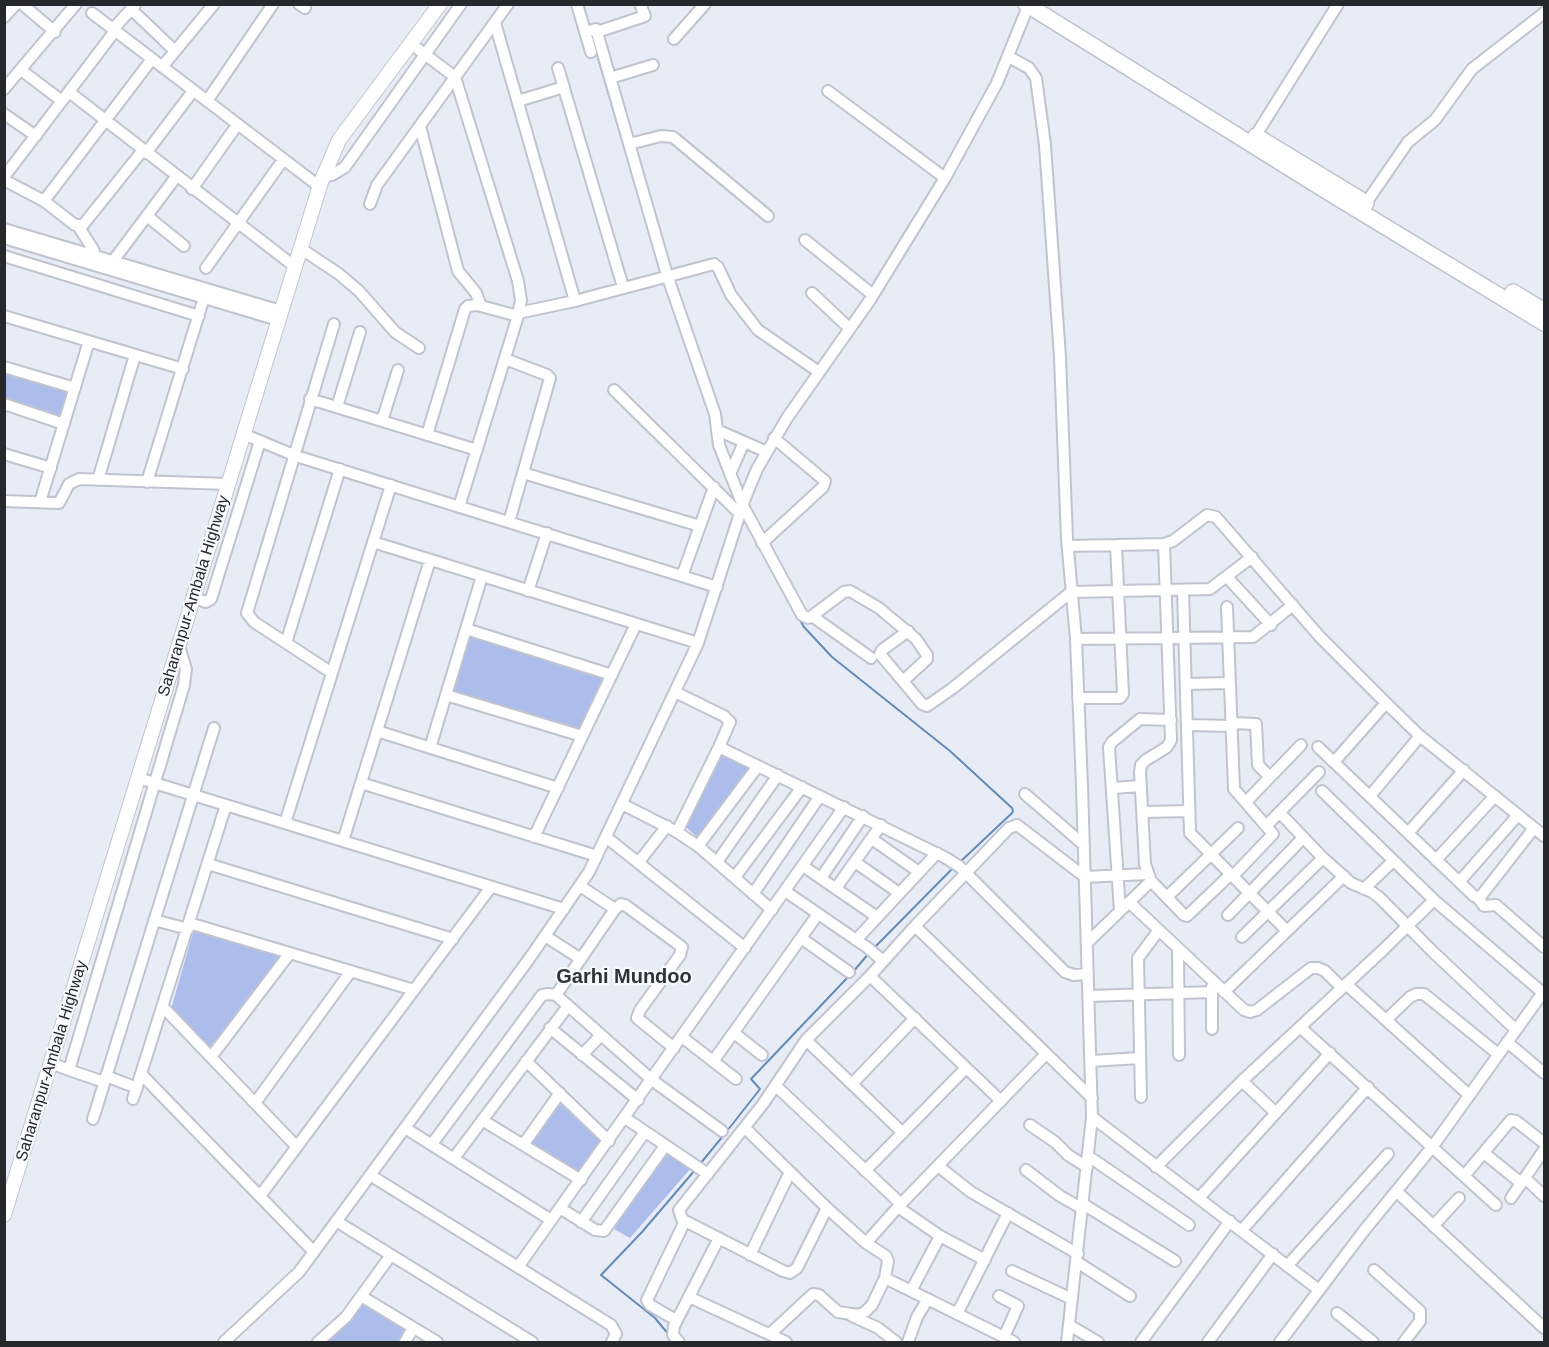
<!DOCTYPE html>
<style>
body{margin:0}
#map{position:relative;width:1549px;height:1347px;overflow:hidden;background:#e8ecf7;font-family:Helvetica,sans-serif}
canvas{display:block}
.frame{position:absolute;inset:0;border:6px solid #26282b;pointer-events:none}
</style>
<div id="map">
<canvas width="1549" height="1347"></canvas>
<div class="frame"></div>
</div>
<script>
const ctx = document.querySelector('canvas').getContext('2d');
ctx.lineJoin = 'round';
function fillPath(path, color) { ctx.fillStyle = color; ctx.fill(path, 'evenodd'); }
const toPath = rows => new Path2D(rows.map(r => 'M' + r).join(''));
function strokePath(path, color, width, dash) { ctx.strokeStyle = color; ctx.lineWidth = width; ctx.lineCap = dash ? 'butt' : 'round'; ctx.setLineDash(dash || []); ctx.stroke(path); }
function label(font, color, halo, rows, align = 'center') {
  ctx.font = font + ' Helvetica,sans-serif'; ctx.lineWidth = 4.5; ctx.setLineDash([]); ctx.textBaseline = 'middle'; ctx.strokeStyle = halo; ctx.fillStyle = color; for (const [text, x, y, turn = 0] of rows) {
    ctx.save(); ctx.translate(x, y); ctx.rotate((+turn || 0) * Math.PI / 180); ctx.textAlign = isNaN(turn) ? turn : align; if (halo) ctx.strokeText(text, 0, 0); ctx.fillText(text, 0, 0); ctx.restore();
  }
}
fillPath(toPath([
 [4,371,70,390,62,417,5,400],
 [470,633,605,677,579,728,451,691],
 [722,753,750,766,697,837,686,827],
 [194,929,283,955,210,1049,171,1009],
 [561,1100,601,1140,579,1173,531,1143],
 [668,1148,692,1167,630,1238,614,1229],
 [363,1303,405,1328,397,1342,328,1342]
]), '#acbdec');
strokePath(toPath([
 [583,4,588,22],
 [596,51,646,221],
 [729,483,737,503],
 [790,603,804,627,832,657,950,751,1012,808,1013,811,1012,813,960,862],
 [873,949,953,868],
 [853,972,869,953],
 [727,1131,760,1089,751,1079,849,976],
 [700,1164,723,1136],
 [669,1335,655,1318,601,1275,642,1232,695,1170]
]), '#648bb7', 2);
const minor = toPath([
 [22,4,55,32],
 [299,4,305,8],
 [577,4,591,52],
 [131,9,175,51],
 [92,13,320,187],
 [4,17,16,4],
 [495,23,575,301],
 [113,29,135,5],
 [585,32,596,29,667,275,715,414,719,445,743,506,802,615,808,618,812,616,844,592,850,591,879,608,916,639,927,655,927,659,903,681],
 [597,32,645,16,640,4],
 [674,39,705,4],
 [410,43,455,77,518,281,521,300,517,319,459,507],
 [1009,57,1029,68,1036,78,1045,145,1060,357,1067,539,1076,639,1082,786,1092,1117,1067,1342],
 [162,67,214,4],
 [558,68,623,287],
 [21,70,62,101],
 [610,78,653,65],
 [4,89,76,4],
 [828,91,945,178],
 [69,92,294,266],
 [207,101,273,4],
 [518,101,564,87],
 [4,114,36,136],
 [420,126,458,271,476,293,481,306],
 [1256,135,1338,4],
 [629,144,661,136,673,137,768,216],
 [146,153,193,91],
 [323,176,332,175,345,167,461,4],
 [4,177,115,31],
 [4,180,44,201,75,225,83,225,143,150],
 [192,189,237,125],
 [44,201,152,59],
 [1366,203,1408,142,1435,120,1472,69,1544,13],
 [370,204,377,185,508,4],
 [147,216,184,246],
 [78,226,93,249,95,256],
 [4,229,281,311],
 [4,238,278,320],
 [805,240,873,295],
 [300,248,339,274,359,291,395,332,419,348],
 [4,256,199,316],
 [113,261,176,177],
 [206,268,283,160],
 [812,293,849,328],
 [518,313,575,301,714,264,718,267,731,295,758,330,819,372],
 [4,316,183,369],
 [505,359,547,375,550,378,509,522],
 [4,367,75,388],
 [614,390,740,514],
 [310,399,477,450],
 [4,404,64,424],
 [337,407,360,332],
 [382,421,398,370],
 [717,430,767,452],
 [427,435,465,309,468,306,477,305,518,316],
 [260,441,296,456,717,587],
 [4,454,51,468],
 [523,473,700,526],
 [730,474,744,442],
 [98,480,135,355],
 [147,482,206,291],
 [4,501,59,503,69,484,79,479,228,484],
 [40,502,89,341],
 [373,542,698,643],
 [762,543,823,487,825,481,774,438],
 [1164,544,1171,740,1167,747,1146,760,1141,765,1140,772,1145,864,1151,881,1184,915,1187,916,1231,874],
 [1068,546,1164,544,1173,541,1207,515,1216,517,1320,637,1386,703,1420,736,1544,836],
 [682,576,714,487],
 [1227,577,1271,625],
 [1183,590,1190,833,1287,931],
 [528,591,547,533],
 [194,598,206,602,211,599,260,441,243,434],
 [1227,607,1234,789,1273,834,1233,876],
 [812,616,871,658],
 [466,629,612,675],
 [908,631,882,650,880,654,922,704,927,706,953,688,1071,592,1210,589,1252,557],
 [1076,639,1253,637,1293,605],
 [286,643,340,469],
 [332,673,254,622,247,613,334,324],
 [1186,684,1230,683],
 [675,692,724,716,730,722,719,747,677,832],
 [446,695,582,736],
 [1078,698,1120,698,1123,694,1116,545],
 [1232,723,1256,724,1258,765,1270,777],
 [1187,725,1232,726],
 [377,731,558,788],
 [719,747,946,858,960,867,1065,972,1074,975,1088,974],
 [1318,747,1474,896,1477,897,1484,906,1496,905,1544,947],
 [430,748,482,576],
 [1334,762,1386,703],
 [138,778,564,909],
 [361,783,597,856],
 [1112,788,1141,786],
 [1322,791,1434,900,1543,993],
 [1025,794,1084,845],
 [1370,796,1420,736],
 [1246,802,1301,745],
 [622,804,677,832,698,846,772,910],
 [1143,812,1189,811],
 [1280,813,1323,858,1351,883,1372,892,1380,898,1432,951,1516,1030],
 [285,823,391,485],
 [1267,825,1319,772],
 [1408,833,1464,770],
 [534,837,636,624],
 [606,837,745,948],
 [872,839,919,872],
 [343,841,430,560],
 [698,846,758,766],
 [1436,860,1495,796],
 [717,862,778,775],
 [855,862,899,893],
 [638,863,667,826],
 [208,864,453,939],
 [803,866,877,917],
 [735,877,802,787],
 [821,878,863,816],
 [1460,881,1518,815],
 [580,886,615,909],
 [836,888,881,825],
 [1364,889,1393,861],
 [785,891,868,948,883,961],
 [753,894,820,796],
 [1167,897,1238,828],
 [1477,897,1481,896,1534,828],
 [1129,902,1244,1010,1250,1012,1257,1010,1311,968,1318,968,1325,971,1342,988],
 [1120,911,1109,747,1112,742,1140,719,1171,720],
 [1228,915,1303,838],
 [154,920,188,929],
 [189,923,414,990],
 [915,926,1092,1098],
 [545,936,581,959],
 [1242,937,1323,858],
 [801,938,849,972],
 [856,940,937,853],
 [1087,943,1151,881],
 [1178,949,1179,1055],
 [870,976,1001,1101],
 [1346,984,1469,1095],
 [1212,987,1212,1029],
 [1224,992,1344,876],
 [556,995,615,909,621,904,625,905,682,947,680,955,640,1010,637,1018,674,1048],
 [1089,996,1212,992],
 [163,1007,297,1147],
 [1386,1020,1410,997,1416,994,1424,994,1498,1054],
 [1300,1027,1496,1205],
 [550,1028,638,1100],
 [734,1033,762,1055],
 [682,1037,736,1079],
 [806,1040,903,1133],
 [1507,1042,1544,1073],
 [582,1055,601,1035],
 [211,1057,290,953],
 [714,1060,818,914],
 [526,1061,609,1141],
 [1091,1061,1140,1058],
 [51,1063,69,1070,184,685,186,669,179,646],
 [69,1070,104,1082],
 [142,1075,314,1252],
 [106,1076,137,1088],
 [1242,1081,1276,1113],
 [852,1084,915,1018],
 [776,1086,901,1204],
 [1141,1097,1138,958,1159,930],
 [133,1099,226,805],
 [255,1103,351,971],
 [1092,1117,1319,1290],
 [625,1118,708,1174],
 [93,1119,214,728],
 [482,1120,581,1180],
 [1030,1125,1055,1142,1068,1155,1087,1167],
 [405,1128,551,1220],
 [745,1128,827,1208,866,1243,886,1256,888,1261,885,1278,872,1305,865,1312,858,1315,838,1312,819,1295,813,1294,770,1334],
 [432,1144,542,995,548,994,556,995,652,1080,722,1131],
 [523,1145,560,1093],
 [1484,1153,1521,1183],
 [1088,1156,1189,1225],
 [454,1158,568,1006],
 [938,1166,971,1192,1078,1254],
 [1156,1167,1242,1081,1383,950,1434,900],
 [1026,1170,1060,1196,1083,1209],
 [865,1171,966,1068],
 [370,1175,611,1325,616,1334,612,1342],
 [1464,1176,1511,1120,1516,1121,1544,1143],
 [1525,1178,1544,1196],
 [1396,1191,1544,1328],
 [260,1196,491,887],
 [1199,1198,1330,1053],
 [1511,1198,1544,1150],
 [1083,1204,1175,1261],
 [898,1207,940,1236,985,1260],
 [560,1208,595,1230,604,1231,665,1146],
 [827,1208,797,1268,790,1273,783,1271,685,1221,682,1219,679,1210,763,1104,806,1040,870,976,915,926,1009,828,1017,825,1021,828,1085,877,1147,874],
 [336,1221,532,1342],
 [581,1222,645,1132],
 [1433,1226,1459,1198],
 [1242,1230,1368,1087],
 [866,1243,898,1207,1046,1054],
 [750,1255,790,1172],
 [1077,1262,1130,1296],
 [1287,1266,1388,1154],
 [518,1267,844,807],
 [1374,1270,1420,1311,1420,1321,1404,1342],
 [1012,1271,1072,1299],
 [885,1278,1014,1342],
 [911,1291,940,1236],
 [361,1296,437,1342],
 [999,1296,1018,1306,1004,1337],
 [689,1297,786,1342],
 [1337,1313,1373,1342],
 [957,1314,1008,1213],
 [852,1316,878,1328,896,1342],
 [676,1320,650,1305,647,1300,685,1221],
 [1069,1325,1098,1342],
 [224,1342,299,1272,529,959,589,872,698,643,745,498,757,469,787,418,870,300,945,178,997,83,1029,4],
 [318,1342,346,1317,391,1255],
 [405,1342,413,1328],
 [679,1342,673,1335,674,1326,719,1238],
 [908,1342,917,1317,928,1299],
 [1141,1342,1230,1221],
 [1208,1342,1273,1254],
 [1280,1342,1363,1232,1433,1146,1544,991]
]);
const major = toPath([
 [4,1215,321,182,339,140,440,4]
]);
const highway = toPath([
 [1026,4,1328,192,1544,323],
 [1256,136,1366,203],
 [1513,292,1544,311]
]);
strokePath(minor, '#c1c4cf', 14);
strokePath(major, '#c1c4cf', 16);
strokePath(highway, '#c1c4cf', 18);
strokePath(minor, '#fff', 10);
strokePath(major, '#fff', 14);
strokePath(highway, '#fff', 15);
label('16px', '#26282b', '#f8f9fe', [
 ["Saharanpur-Ambala Highway",194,596,-73],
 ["Saharanpur-Ambala Highway",52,1061,-73]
]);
label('bold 20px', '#2f323a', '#f8f9fe', [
 ["Garhi Mundoo",624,977]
]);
</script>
